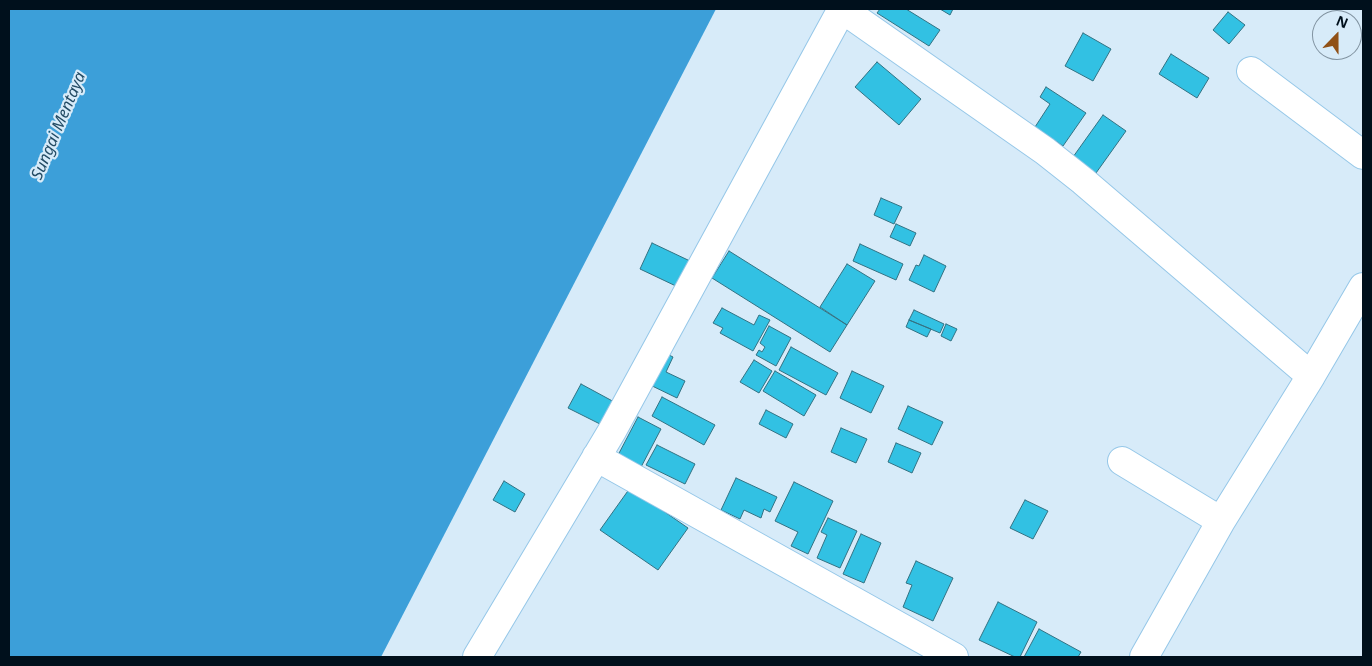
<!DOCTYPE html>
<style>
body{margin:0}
#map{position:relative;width:1372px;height:666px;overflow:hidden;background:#d7ebf9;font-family:"Noto Sans",sans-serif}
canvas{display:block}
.frame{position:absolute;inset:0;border:10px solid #00101c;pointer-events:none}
.north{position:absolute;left:1312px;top:10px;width:50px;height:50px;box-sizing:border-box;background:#d7ebf9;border:1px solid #8193a1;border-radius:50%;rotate:22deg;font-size:14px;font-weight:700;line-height:20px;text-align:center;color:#00101c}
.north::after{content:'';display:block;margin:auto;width:18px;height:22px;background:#905117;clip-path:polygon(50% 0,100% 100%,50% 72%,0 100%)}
</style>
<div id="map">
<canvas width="1372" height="666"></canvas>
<div class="frame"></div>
<div class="north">N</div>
</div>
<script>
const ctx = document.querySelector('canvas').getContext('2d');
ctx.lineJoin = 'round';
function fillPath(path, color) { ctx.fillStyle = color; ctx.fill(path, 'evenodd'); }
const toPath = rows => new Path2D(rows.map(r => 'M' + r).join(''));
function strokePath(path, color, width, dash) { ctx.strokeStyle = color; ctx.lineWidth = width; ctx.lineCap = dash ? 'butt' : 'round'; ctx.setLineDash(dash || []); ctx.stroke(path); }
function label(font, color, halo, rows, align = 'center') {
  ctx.font = font + ' "Noto Sans",sans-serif'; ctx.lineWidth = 4.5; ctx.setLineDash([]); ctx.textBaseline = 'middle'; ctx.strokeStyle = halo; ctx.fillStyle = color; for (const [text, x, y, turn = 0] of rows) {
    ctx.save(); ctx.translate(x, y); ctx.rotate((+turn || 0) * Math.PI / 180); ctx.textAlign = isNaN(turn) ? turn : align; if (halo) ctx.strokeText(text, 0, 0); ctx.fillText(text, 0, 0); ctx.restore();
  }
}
fillPath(toPath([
 [9,9,716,9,381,657,9,657]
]), '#3c9fd9');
const building = toPath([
 [880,9,906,9,940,30,929,46,877,13,880,9],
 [940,9,953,9,950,15,940,9],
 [1228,12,1245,25,1229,44,1213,30,1228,12],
 [1083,33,1111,49,1093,81,1065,66,1083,33],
 [1171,54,1209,78,1197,98,1159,74,1171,54],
 [877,62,921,99,899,125,855,87,877,62],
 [1046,87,1086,113,1063,146,1035,127,1050,104,1040,97,1046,87],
 [1103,115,1126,131,1096,173,1073,157,1103,115],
 [881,198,902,207,894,224,874,215,881,198],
 [896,224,916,233,910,246,890,237,896,224],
 [652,243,690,261,678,287,640,269,652,243],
 [860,244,903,264,896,280,853,261,860,244],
 [729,251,847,325,830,352,712,278,729,251],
 [924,255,946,266,934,292,909,280,916,265,919,266,924,255],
 [847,264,875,281,847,325,820,307,847,264],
 [722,308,754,325,759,315,770,320,753,351,720,333,723,328,713,323,722,308],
 [914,310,944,324,940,333,909,320,914,310],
 [909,320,931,329,927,337,906,327,909,320],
 [946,324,957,329,951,341,941,336,946,324],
 [769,326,791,338,776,366,756,355,759,350,762,352,765,347,760,343,769,326],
 [791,347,838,373,826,395,779,370,791,347],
 [659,350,673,357,666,372,685,381,677,398,644,382,659,350],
 [754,360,772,371,759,393,740,382,754,360],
 [775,371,816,395,804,416,763,391,775,371],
 [852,371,884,386,871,413,840,398,852,371],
 [581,384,618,404,606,427,568,408,581,384],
 [662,397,715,425,704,445,652,416,662,397],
 [908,406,943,422,932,445,898,429,908,406],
 [766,410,793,424,786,438,759,424,766,410],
 [638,417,661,429,640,469,617,457,638,417],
 [841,428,867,439,856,463,831,452,841,428],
 [896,443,921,453,912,473,888,462,896,443],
 [657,445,695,464,685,484,646,465,657,445],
 [736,478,777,497,770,512,764,509,761,518,744,510,740,519,721,510,736,478],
 [504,481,525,494,515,512,493,500,504,481],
 [794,482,833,501,808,554,791,546,798,532,775,521,794,482],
 [630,488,688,528,658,570,600,530,630,488],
 [1025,500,1048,511,1033,539,1010,528,1025,500],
 [828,518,857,531,840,568,817,558,827,535,821,532,828,518],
 [861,534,881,543,864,583,843,574,861,534],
 [916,561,953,578,933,621,903,607,912,585,906,583,916,561],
 [998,602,1037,622,1020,657,1015,657,979,640,998,602],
 [1039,629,1081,652,1078,657,1024,657,1039,629]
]);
fillPath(building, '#32c1e3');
strokePath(building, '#327283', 1);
const minor = toPath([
 [842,9,1045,151,1083,181,1311,376],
 [1251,71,1363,155],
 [596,457,954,657],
 [1122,461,1221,521],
 [477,657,612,431,842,9],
 [1144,657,1221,521,1311,376,1363,287]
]);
strokePath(minor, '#95c7e8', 30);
strokePath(minor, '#fff', 28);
label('italic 16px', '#234b64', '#d7ebf9', [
 ["Sungai Mentaya",59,126,-67]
]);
</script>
